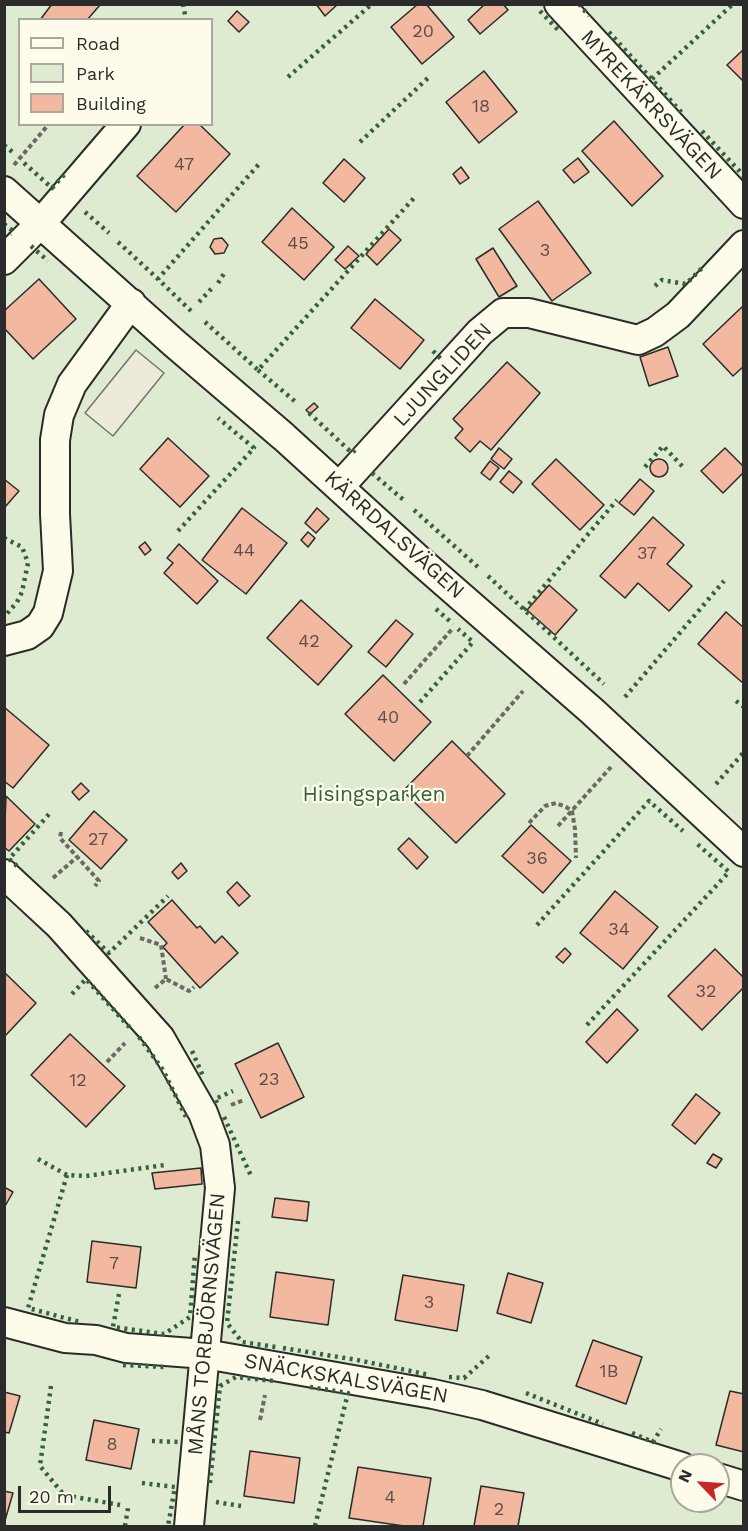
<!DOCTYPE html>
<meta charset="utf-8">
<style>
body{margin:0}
#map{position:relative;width:748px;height:1531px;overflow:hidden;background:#fdfbea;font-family:"Work Sans",sans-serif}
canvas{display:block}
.frame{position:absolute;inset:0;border:6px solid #2b2b2b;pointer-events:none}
.legend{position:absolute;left:18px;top:18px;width:195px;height:108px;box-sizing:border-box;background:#fdfbea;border:2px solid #a9a89e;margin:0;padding:8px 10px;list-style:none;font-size:18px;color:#2b2b2b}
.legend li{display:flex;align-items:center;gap:12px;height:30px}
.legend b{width:30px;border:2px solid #a9a89e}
.north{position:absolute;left:670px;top:1453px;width:60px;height:60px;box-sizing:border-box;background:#fdfbea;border:2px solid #a9a89e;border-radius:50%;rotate:295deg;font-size:16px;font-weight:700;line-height:24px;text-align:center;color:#2b2b2b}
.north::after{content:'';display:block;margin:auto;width:21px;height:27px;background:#c62828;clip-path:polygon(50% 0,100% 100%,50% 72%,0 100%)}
.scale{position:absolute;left:18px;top:1486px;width:93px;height:27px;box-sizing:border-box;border:3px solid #2b2b2b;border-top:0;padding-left:8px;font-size:18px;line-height:21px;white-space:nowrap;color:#2b2b2b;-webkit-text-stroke:4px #fdfbea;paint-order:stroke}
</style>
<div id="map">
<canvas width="748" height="1531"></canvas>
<div class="frame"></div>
<ul class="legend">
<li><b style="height:8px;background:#fdfbea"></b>Road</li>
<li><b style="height:16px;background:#deebd1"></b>Park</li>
<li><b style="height:16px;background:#f2b8a0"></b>Building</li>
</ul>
<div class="north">N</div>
<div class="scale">20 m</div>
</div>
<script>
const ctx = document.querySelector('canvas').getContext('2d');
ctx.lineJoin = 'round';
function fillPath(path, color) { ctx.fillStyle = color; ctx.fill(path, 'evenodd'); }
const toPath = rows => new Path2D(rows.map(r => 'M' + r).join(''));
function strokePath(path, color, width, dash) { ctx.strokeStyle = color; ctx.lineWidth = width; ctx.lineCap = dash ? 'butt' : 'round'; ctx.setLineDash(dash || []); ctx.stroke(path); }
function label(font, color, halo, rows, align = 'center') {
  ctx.font = font + ' "Work Sans",sans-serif'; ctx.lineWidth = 4.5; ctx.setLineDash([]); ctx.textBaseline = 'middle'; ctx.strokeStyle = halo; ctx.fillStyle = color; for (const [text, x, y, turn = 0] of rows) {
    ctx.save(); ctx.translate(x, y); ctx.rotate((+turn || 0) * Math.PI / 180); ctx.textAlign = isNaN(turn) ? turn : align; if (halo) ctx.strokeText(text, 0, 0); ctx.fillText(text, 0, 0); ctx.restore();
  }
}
const green = toPath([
 [5,5,743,5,743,1526,5,1526,5,5],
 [20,20,212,20,212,124,20,124,20,20],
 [682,1465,718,1465,718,1501,682,1501,682,1465]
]);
fillPath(green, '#deebd1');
strokePath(green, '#74746e', 1.5);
const parking = toPath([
 [136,350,164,373,113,436,85,413,136,350]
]);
fillPath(parking, '#eceadb');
strokePath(parking, '#74746e', 1.5);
const building = toPath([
 [52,4,99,4,100,5,87,20,40,20,52,4],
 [316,4,338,4,325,16,316,4],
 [418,4,426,4,454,37,422,64,391,27,418,4],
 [485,4,503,4,508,10,480,34,468,20,485,4],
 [237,11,249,22,239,32,228,21,237,11],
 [744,49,744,82,727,65,744,49],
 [484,71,517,112,479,143,446,102,484,71],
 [614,121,663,176,632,206,582,151,614,121],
 [185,124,199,124,230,154,176,212,137,176,185,124],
 [578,158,589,172,574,183,563,170,578,158],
 [344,159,365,178,344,202,323,183,344,159],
 [461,167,469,178,460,184,453,174,461,167],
 [538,201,591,273,552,301,499,229,538,201],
 [292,208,334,247,304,280,262,242,292,208],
 [389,229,401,240,377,265,366,254,389,229],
 [222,238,228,245,224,253,215,254,210,247,214,239,222,238],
 [348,246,359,256,345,269,335,260,348,246],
 [493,248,517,286,499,297,476,259,493,248],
 [39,279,76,319,33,359,4,328,4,311,39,279],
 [375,299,424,340,400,369,351,328,375,299],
 [743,306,744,366,733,376,703,344,743,306],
 [668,347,678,376,649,386,640,357,668,347],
 [507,362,540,393,491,450,480,441,470,452,455,438,463,429,453,419,507,362],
 [314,403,318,407,310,414,306,410,314,403],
 [168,438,209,476,180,507,140,469,168,438],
 [499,448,512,459,504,469,491,459,499,448],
 [725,448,744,467,744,472,723,493,701,471,725,448],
 '650 468a9 9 0 1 1 18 0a9 9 0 1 1-18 0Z',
 [556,459,604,505,580,530,532,484,556,459],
 [490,461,499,468,490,480,481,473,490,461],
 [509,471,522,482,513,493,500,482,509,471],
 [4,479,19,491,5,507,4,507,4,479],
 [640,479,654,491,634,515,619,503,640,479],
 [242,508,287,543,246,594,202,560,242,508],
 [317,508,329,519,316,533,305,523,317,508],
 [653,517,684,545,667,564,692,586,669,611,638,583,625,598,600,576,653,517],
 [308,532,315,538,308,547,301,540,308,532],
 [145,542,151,550,145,555,139,547,145,542],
 [179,544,218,581,197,604,164,573,173,563,167,558,179,544],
 [549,585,577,610,555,635,527,610,549,585],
 [301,600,352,646,318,685,267,638,301,600],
 [726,612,744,628,744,684,698,644,726,612],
 [396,620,413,634,386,667,368,652,396,620],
 [383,675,431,722,394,761,345,714,383,675],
 [4,707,49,745,13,788,4,781,4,707],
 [452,741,505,794,456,843,403,791,452,741],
 [81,783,89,791,79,800,72,792,81,783],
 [6,796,35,824,9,851,4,847,6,796],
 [94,811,127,840,101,869,69,840,94,811],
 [531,825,571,861,543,893,502,856,531,825],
 [409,838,428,857,417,869,398,849,409,838],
 [181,863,187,871,178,879,172,872,181,863],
 [237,882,250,896,239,906,227,892,237,882],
 [615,891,658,927,623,969,580,933,615,891],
 [172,900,197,928,200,926,215,943,222,936,238,953,200,988,163,947,167,943,148,922,172,900],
 [565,948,571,954,563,963,556,957,565,948],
 [715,949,744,978,744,987,702,1030,668,996,715,949],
 [4,972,36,1003,6,1035,4,1033,4,972],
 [617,1009,638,1030,607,1063,586,1042,617,1009],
 [70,1034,125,1086,86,1127,31,1075,70,1034],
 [278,1043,304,1097,261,1118,235,1064,278,1043],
 [696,1094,720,1113,695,1144,672,1125,696,1094],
 [713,1154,722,1159,716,1168,707,1163,713,1154],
 [201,1168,202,1184,155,1189,152,1173,201,1168],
 [4,1187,13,1192,4,1208,4,1187],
 [275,1198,309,1202,307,1221,272,1217,275,1198],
 [92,1241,141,1247,136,1288,87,1282,92,1241],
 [276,1272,334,1280,328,1325,270,1317,276,1272],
 [508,1273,543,1283,531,1323,497,1313,508,1273],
 [403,1275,464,1285,457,1331,395,1320,403,1275],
 [593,1340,642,1357,626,1404,576,1386,593,1340],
 [730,1391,744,1394,744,1452,716,1445,730,1391],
 [4,1392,20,1396,9,1433,4,1432,4,1392],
 [94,1420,139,1429,131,1469,86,1460,94,1420],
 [250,1451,300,1458,294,1503,244,1496,250,1451],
 [358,1467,431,1478,423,1526,404,1526,349,1518,358,1467],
 [481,1486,524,1493,518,1526,474,1526,481,1486],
 [4,1491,13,1493,4,1524,4,1491]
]);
fillPath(building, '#f2b8a0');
strokePath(building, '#2b2b2b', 1.5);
const street = toPath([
 [559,4,744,204],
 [4,191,174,343,284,437,419,560,592,711,744,852],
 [4,260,41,223,126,124],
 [340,486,480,332,503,313,529,313,638,340,655,332,678,315,744,245],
 [4,641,27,635,40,626,48,613,58,571,55,514,55,440,59,415,72,384,131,303],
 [4,874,59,925,160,1038,203,1113,215,1145,220,1188,189,1526],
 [4,1322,65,1338,96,1340,126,1348,205,1354,433,1394,482,1405,682,1467],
 [718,1478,744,1486]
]);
strokePath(street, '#2b2b2b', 32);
strokePath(toPath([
 [14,165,49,124],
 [404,684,453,628],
 [467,756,523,691],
 [529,823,545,806,556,803,566,807,572,811,575,829,576,858],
 [558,826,611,767],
 [61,832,60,838,99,881,95,886],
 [53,878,77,857],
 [140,938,161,945,166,979],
 [155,988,166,979,189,991,194,987],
 [107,1062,125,1043],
 [231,1105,244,1100],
 [260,1420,265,1395]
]), '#6a6964', 4, [4.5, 3]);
strokePath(street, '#fdfbea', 28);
strokePath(toPath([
 [183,4,186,20],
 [579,4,589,16],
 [540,11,560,32],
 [609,32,683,114],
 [288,77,372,4],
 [652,79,733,4],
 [702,131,744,176],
 [360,142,428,78],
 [4,145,15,154],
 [24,163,52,188,65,174],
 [85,212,109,233],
 [4,224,13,231,10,234],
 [118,242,158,279],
 [31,246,48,261],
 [218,283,225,272],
 [655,286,662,280,686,284,703,267],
 [199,302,214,286],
 [191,311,158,279,259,164],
 [205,322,258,370,414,198],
 [433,351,441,359],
 [258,370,298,404],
 [309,413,352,453,355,450],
 [645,467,663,446,683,467],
 [372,473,406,502],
 [414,510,479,568],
 [178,531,254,448,218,418],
 [4,538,22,547,28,563,22,592,17,602,5,616],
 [488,576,604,684],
 [436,609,453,624],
 [524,610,617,500],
 [625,697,724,581],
 [736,701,744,707],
 [420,702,473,642,458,629],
 [716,784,744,752],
 [17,866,9,859,51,812],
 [537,925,649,801,683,831],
 [86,931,109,953,168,896],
 [72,994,86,979,131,1029],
 [587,1025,729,872,695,842],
 [139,1037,163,1070,186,1117],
 [192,1051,203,1076],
 [217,1103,215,1099,233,1091],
 [224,1117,252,1178],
 [38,1159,67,1175,86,1176,165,1165],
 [67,1175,28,1308,80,1322],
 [238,1221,227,1323,242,1342,276,1347],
 [119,1294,113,1327,164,1334,190,1317,195,1254],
 [283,1348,357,1360,430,1375],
 [123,1365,165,1367],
 [449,1377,464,1378,490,1355],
 [51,1386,40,1466,64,1495,120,1505],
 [310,1387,348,1393,315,1526],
 [526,1393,603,1424],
 [632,1433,653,1442,661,1429],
 [152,1441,180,1442],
 [142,1483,175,1487,168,1526],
 [210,1483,220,1386,236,1377,274,1381],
 [216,1502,241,1506],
 [125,1526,128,1508]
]), '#34623c', 4.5, [3, 4.5]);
label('18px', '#5d4e48', null, [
 ["20",423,32],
 ["18",481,107],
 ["47",184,165],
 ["45",298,244],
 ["3",545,251],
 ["44",244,551],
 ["37",647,554],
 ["42",309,642],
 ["40",388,718],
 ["27",98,840],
 ["36",537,859],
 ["34",619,930],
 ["32",706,992],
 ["23",269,1080],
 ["12",78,1081],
 ["7",114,1264],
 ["3",429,1303],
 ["1B",609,1372],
 ["8",112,1445],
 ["4",390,1498],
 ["2",499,1510]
]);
label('21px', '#2b2b2b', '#fdfbea', [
 ["MYREKÄRRSVÄGEN",651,105,47],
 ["LJUNGLIDEN",443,375,-47],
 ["KÄRRDALSVÄGEN",394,535,42],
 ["MÅNS TORBJÖRNSVÄGEN",207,1324,-85],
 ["SNÄCKSKALSVÄGEN",346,1379,10]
]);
label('21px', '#34623c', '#fdfbea', [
 ["Hisingsparken",374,795]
]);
</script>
